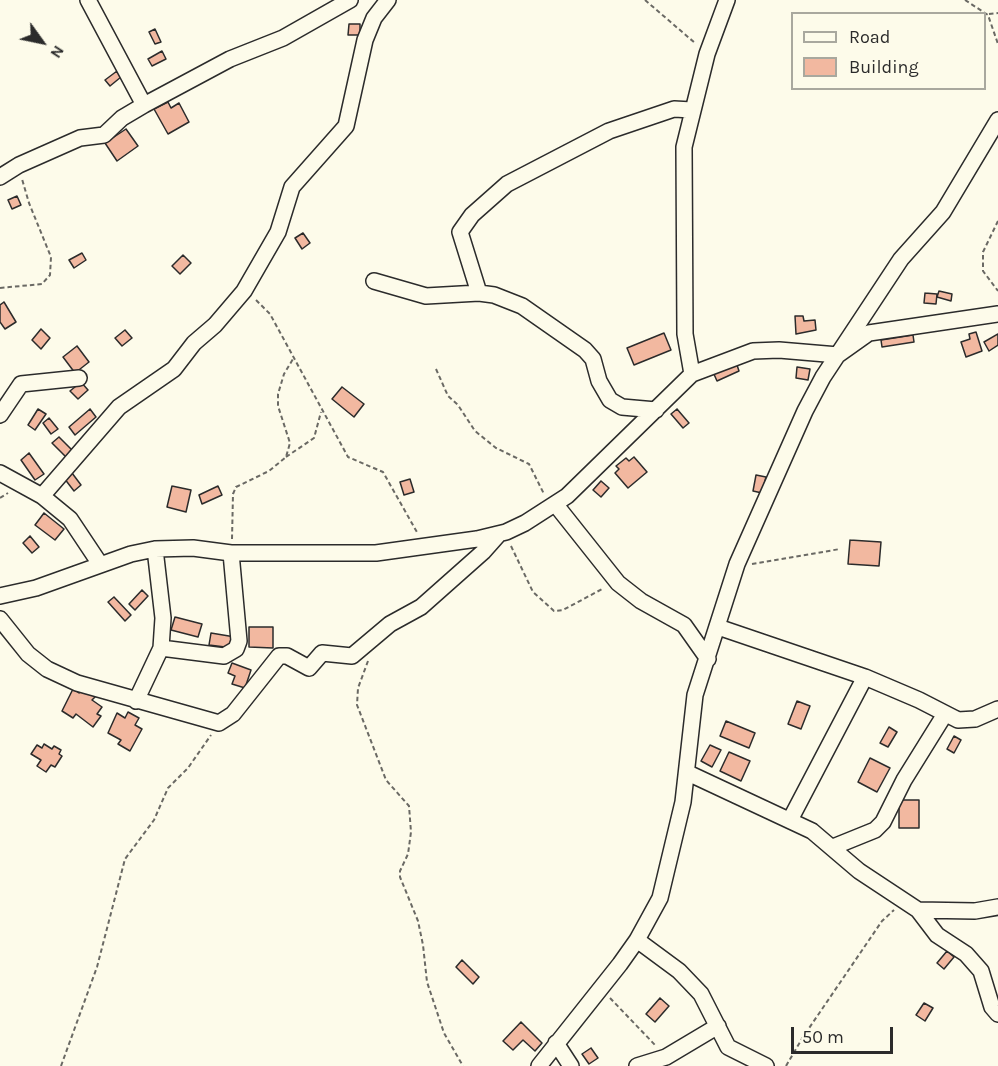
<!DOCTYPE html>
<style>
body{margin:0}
#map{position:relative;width:998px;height:1066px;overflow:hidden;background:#fdfbea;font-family:Karla,sans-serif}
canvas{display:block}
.legend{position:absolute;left:791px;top:12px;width:195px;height:78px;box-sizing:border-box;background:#fdfbea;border:2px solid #a9a89e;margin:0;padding:8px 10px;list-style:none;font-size:18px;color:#2b2b2b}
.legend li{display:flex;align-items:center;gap:12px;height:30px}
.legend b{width:30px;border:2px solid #a9a89e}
.north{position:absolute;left:12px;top:12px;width:60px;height:60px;-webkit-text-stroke:4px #fdfbea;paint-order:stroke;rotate:123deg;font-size:16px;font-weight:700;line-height:24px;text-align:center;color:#2b2b2b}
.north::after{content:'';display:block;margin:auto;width:21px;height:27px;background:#2b2b2b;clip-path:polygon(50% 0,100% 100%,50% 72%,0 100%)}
.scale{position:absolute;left:791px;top:1027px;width:102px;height:27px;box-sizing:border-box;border:3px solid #2b2b2b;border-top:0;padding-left:8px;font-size:18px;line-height:21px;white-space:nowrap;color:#2b2b2b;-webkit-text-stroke:4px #fdfbea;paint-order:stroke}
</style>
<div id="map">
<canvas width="998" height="1066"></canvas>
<ul class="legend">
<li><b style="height:8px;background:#fdfbea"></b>Road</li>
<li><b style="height:16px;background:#f2b8a0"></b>Building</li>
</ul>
<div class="north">N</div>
<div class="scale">50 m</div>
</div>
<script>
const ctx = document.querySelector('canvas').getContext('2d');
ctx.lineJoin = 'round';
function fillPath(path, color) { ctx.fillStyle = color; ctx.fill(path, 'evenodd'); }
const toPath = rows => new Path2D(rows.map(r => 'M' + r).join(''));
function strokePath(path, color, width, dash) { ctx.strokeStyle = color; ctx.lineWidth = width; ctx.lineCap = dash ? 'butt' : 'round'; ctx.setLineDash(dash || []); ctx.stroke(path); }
const building = toPath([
 [349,24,360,24,360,35,348,35,349,24],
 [155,29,161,42,155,44,149,32,155,29],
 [162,51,166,59,152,66,148,59,162,51],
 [117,71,121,77,110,86,105,80,117,71],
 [168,102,171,108,179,103,189,122,168,134,154,109,168,102],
 [126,129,138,146,117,161,105,143,126,129],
 [17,196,21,205,12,209,8,200,17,196],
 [303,233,310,243,302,249,295,238,303,233],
 [82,253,86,260,74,268,69,260,82,253],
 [183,255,191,263,180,274,172,266,183,255],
 [939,291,952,294,951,301,937,297,939,291],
 [925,293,937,294,936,304,924,303,925,293],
 [4,302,16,322,5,329,0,322,0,305,4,302],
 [795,316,803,316,804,321,815,320,816,330,796,334,795,316],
 [41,329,50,338,41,349,32,340,41,329],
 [125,330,132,338,122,346,115,338,125,330],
 [976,332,982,351,966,357,961,342,970,339,969,334,976,332],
 [664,333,671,350,634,365,627,348,664,333],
 [998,334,998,345,989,351,984,342,998,334],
 [913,335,914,342,882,347,881,340,913,335],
 [77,346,89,362,75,373,63,357,77,346],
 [736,362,739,371,717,381,713,372,736,362],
 [797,367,810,369,808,380,796,378,797,367],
 [81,382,88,390,78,399,70,391,81,382],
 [342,387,364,404,354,417,332,399,342,387],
 [38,409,46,414,35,430,28,425,38,409],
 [90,409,96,417,75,435,69,427,90,409],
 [677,409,689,423,683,428,671,414,677,409],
 [49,418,58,429,51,434,43,423,49,418],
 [59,437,73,451,67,458,52,443,59,437],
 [29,453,44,474,35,480,21,460,29,453],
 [634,457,647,472,628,488,615,473,619,469,616,466,626,458,629,461,634,457],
 [72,473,81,485,74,491,64,478,72,473],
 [756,475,766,477,762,493,753,491,756,475],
 [410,479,414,492,404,495,400,482,410,479],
 [601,481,609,488,601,497,593,490,601,481],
 [172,486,191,490,186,512,167,507,172,486],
 [218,486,222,495,202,504,199,495,218,486],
 [44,513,64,529,55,540,35,525,44,513],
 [30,536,39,547,32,553,23,543,30,536],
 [850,540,881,542,879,566,848,564,850,540],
 [142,590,148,596,135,610,129,604,142,590],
 [114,597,131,615,125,621,108,602,114,597],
 [175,617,202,624,198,637,171,630,175,617],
 [249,627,273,627,273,648,249,647,249,627],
 [211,633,235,637,233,648,209,645,211,633],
 [232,663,251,670,245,688,232,684,235,676,228,673,232,663],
 [83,688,95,697,92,700,102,707,97,714,101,716,93,727,76,714,73,718,62,711,73,689,79,693,83,688],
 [797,701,810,706,801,729,788,724,797,701],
 [128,712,139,718,135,725,142,729,130,751,118,744,121,740,108,733,117,713,125,718,128,712],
 [726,721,755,733,749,748,720,736,726,721],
 [889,727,897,732,888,747,880,743,889,727],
 [954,736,961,740,954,753,947,749,954,736],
 [44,744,52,749,54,746,61,750,59,754,62,756,55,767,51,765,46,772,37,766,41,760,31,754,37,745,42,748,44,744],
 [710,745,721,750,712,767,701,761,710,745],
 [729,752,750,761,741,781,720,771,729,752],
 [870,758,890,768,877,792,858,782,870,758],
 [899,800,919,800,919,828,899,828,899,800],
 [947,951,954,957,944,969,937,963,947,951],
 [462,960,479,977,473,984,456,967,462,960],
 [660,998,669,1006,655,1022,646,1014,660,998],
 [924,1003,933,1008,925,1021,916,1015,924,1003],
 [521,1022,542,1043,535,1051,523,1040,513,1050,503,1041,521,1022],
 [591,1048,598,1058,589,1064,582,1054,591,1048]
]);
fillPath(building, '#f2b8a0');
strokePath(building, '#2b2b2b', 1.5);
const minor = toPath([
 [88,0,144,105],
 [0,177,19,165,80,138,104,135,122,118,144,105,230,59,283,38,350,0],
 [374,281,426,296,479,293,494,295,522,306,585,350,593,359,599,381,610,400,622,407,656,410],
 [479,293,460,232,472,215,507,184,609,131,674,109,692,110],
 [692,374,685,334,684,147,707,54,727,0],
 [0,415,21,384,79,378],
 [0,473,42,496,70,519,100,564],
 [42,496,119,407,174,369,194,343,215,325,244,291,278,232,292,187,346,126,365,40,374,18,388,0],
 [556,505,618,583,641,601,684,625,708,659],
 [0,596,36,588,131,554,155,549,193,548,231,553,376,553,477,539,506,532,525,523,567,496,692,374,753,351,779,350,838,355,869,333,998,314],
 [0,619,28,654,47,669,77,683,219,723,233,714,279,656,287,656,309,668,322,653,352,656,390,624,421,607,483,552,499,534],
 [718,627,865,677,919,700,958,720,975,719,998,709],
 [161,648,224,656,236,649,239,641,231,553],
 [136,701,161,648,163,618,155,549],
 [688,773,812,831,859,871,918,910,975,911,998,907],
 [790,820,865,677],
 [833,847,875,830,883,822,904,780,945,714],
 [918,910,937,935,966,954,981,971,992,1007,998,1014],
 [637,940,679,971,701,994,728,1047,766,1066],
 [556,1043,571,1066],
 [539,1066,620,964,637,940,660,898,683,802,695,695,737,564,805,411,823,377,901,259,943,212,998,120],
 [637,1066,666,1057,718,1026]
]);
strokePath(minor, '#2b2b2b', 18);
strokePath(toPath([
 [645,0,695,43],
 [965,0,988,15,998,44],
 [989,14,998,13],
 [998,221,983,252,983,271,998,291],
 [0,288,42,284,50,275,51,257,29,203,22,179],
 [256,300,270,314,348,457,383,472,418,534],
 [436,369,448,396,458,405,475,431,496,448,529,464,544,494],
 [286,457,314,438,321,412],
 [0,498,8,493],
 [232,539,233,494,236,487,269,471,286,457,290,443,278,406,278,394,284,374,293,359],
 [511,546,533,592,554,611,563,610,604,588],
 [752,564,840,549],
 [368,661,358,688,357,705,386,780,409,806,411,832,408,854,400,871,400,877,418,921,423,945,427,982,444,1033,463,1066],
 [610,998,656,1046],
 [61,1066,97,967,125,859,154,820,168,788,188,768,211,735],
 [786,1066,803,1037,882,921,894,910]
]), '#6a6964', 2, [4.5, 3]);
strokePath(minor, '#fdfbea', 15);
</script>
